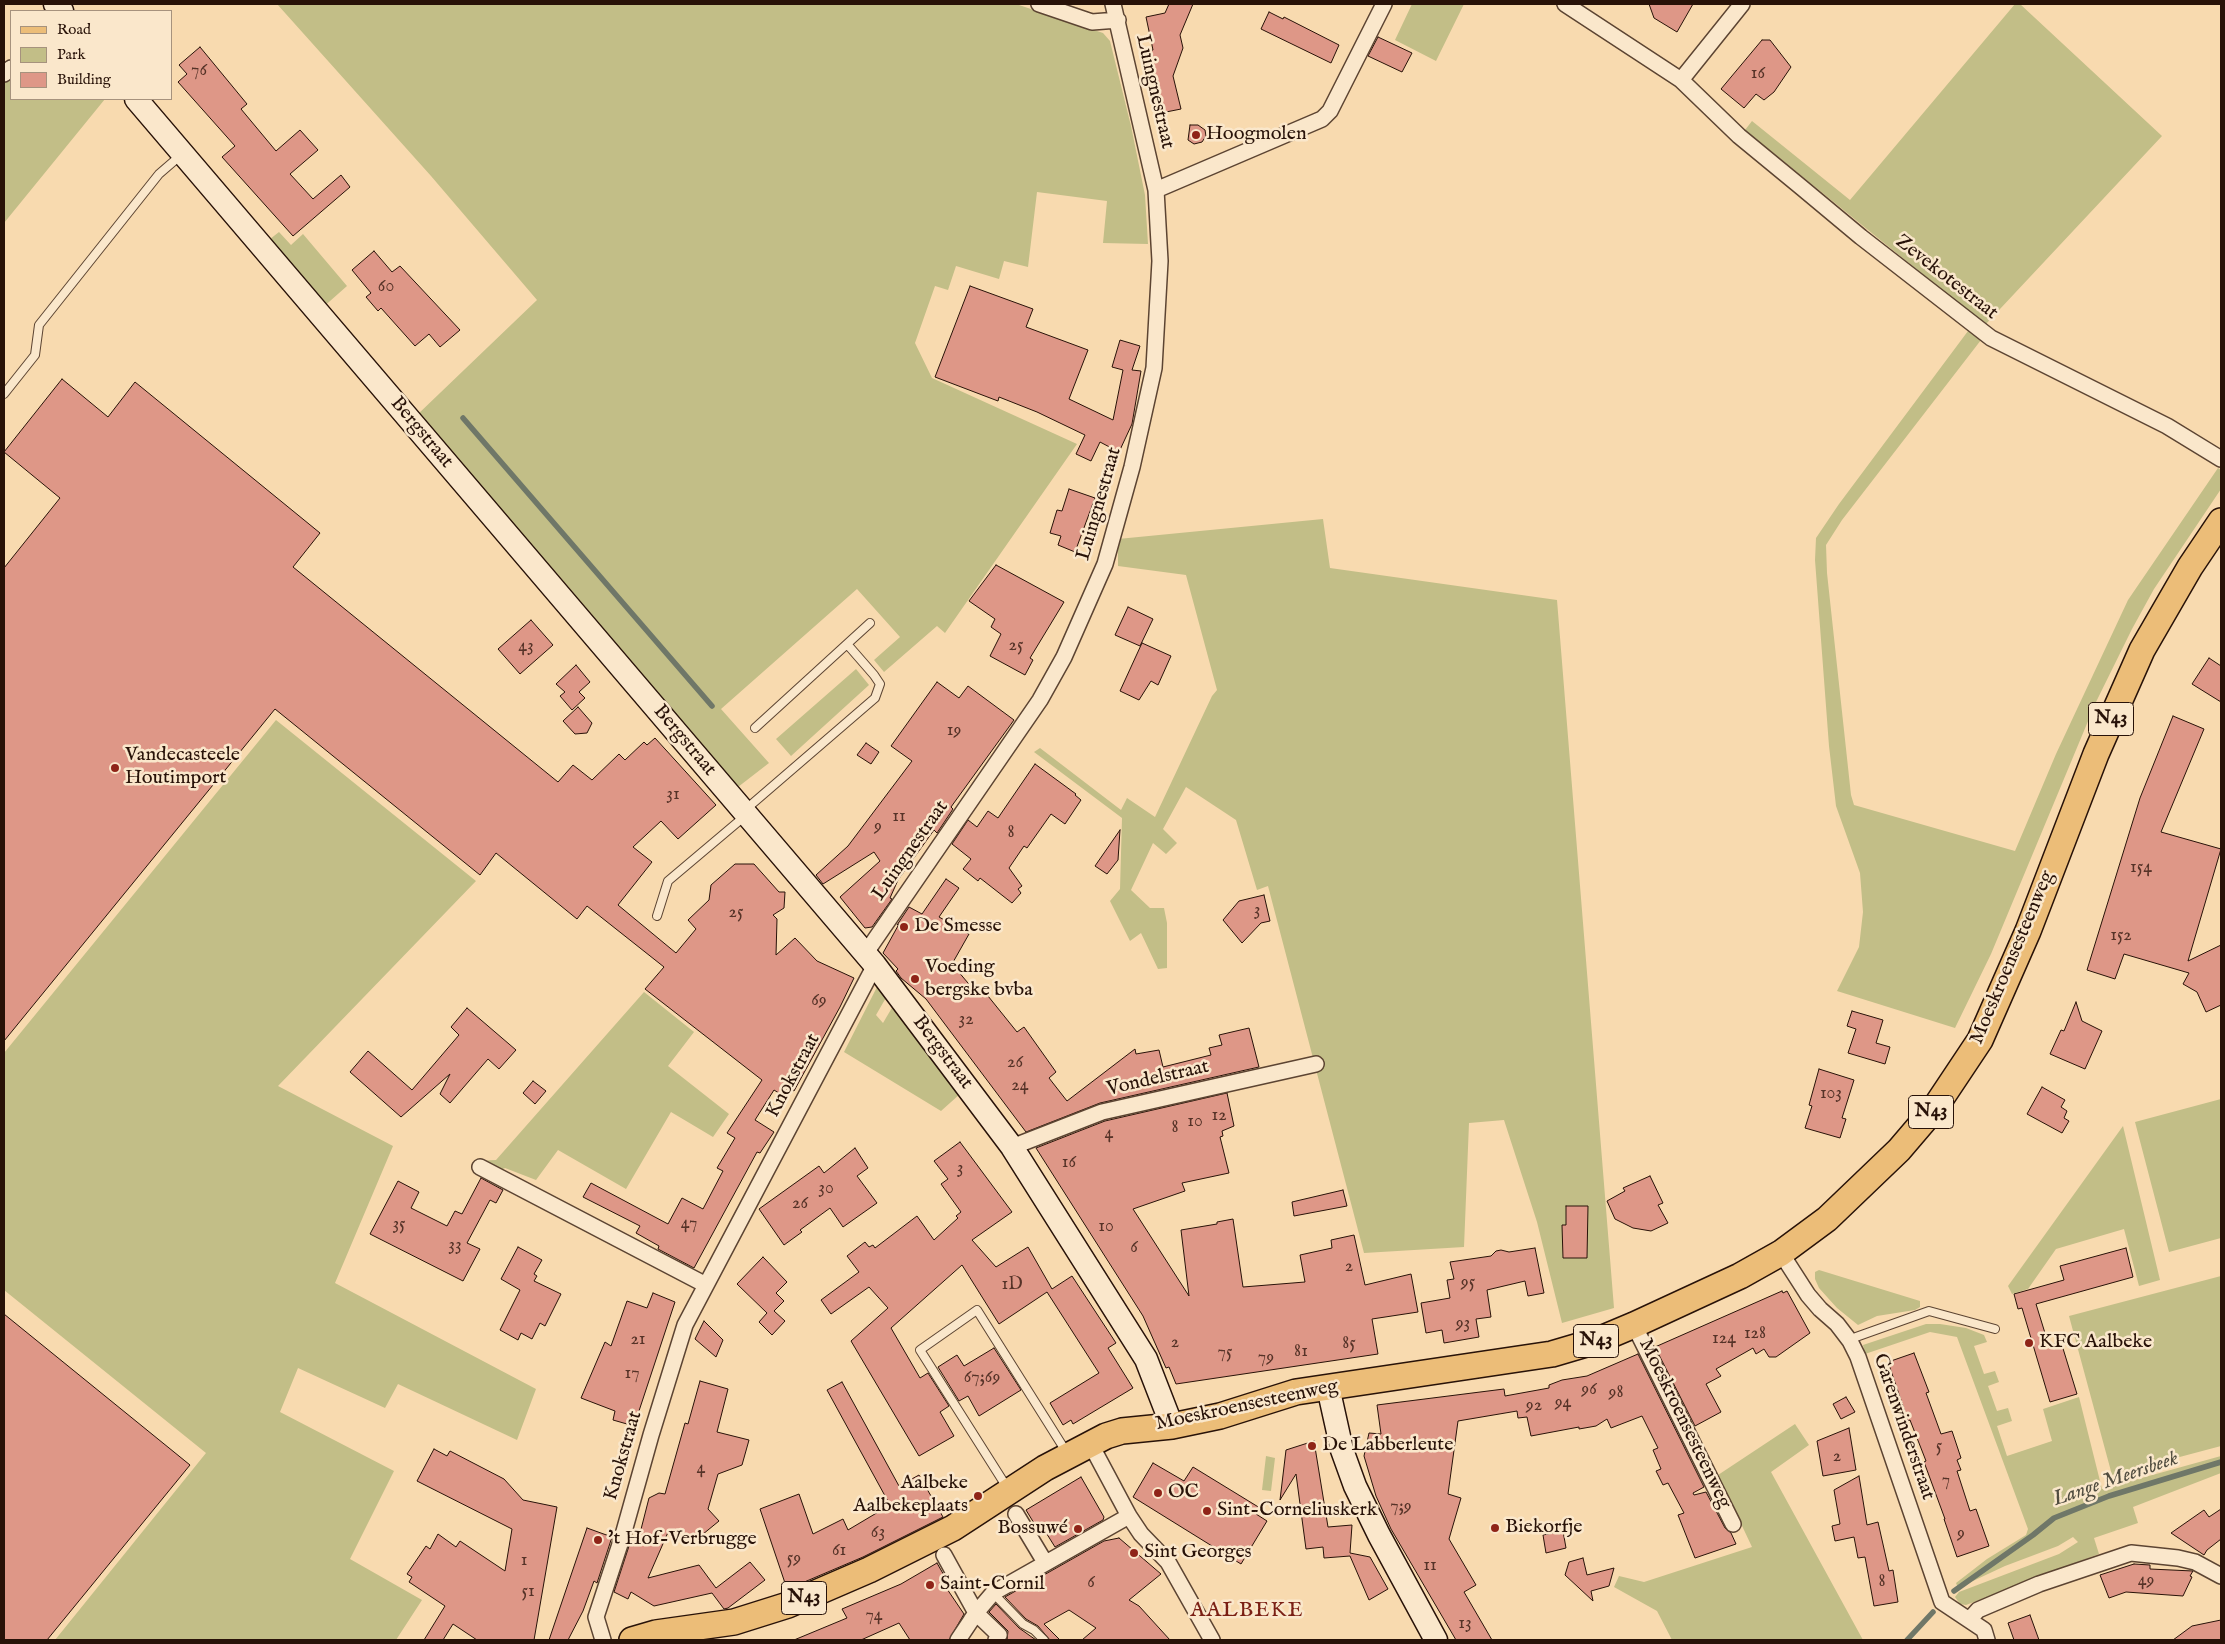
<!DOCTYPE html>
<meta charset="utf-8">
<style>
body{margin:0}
#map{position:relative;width:2225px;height:1644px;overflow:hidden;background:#f8daaf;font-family:"IM FELL English",serif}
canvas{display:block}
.frame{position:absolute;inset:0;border:5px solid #281208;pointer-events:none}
.legend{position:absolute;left:10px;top:10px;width:162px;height:90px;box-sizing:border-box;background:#fae7cb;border:1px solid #a6927d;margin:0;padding:6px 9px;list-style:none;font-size:15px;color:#281208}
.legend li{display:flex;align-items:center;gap:10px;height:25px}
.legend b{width:25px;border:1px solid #a6927d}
</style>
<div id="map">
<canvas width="2225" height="1644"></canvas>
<div class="frame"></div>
<ul class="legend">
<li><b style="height:6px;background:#ecbd78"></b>Road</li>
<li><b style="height:14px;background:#c2be87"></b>Park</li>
<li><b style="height:14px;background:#de9787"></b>Building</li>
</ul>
</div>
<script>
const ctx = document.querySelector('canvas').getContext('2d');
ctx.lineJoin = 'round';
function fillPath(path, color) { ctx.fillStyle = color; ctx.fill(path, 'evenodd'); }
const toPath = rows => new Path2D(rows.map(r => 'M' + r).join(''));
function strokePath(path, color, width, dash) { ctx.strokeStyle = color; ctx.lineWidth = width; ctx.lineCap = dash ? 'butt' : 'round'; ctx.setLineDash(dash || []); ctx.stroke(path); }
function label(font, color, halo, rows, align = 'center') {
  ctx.font = font + ' "IM FELL English",serif'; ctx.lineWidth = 5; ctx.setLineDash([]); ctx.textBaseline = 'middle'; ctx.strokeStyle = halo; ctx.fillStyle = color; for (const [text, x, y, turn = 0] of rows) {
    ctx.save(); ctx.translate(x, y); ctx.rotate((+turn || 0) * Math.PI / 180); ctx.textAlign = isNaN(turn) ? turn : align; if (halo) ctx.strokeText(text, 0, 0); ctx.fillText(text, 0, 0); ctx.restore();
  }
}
fillPath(toPath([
 [277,4,1016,4,1103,33,1110,41,1131,126,1145,195,1148,244,1103,243,1107,201,1037,192,1028,267,1004,261,999,279,956,266,948,290,935,286,915,343,932,378,1077,444,945,633,937,626,884,672,874,660,900,637,857,589,721,709,769,763,738,787,560,577,416,416,537,300,431,176],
 [1412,4,1464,4,1436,61,1395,40],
 [2015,4,2020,4,2162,136,1985,325,1745,130,1752,121,1850,200],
 [11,74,11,99,105,99,4,223,4,81],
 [279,232,291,245,303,234,347,286,321,309,265,243],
 [1968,331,1981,340,1842,520,1826,545,1827,573,1851,795,1854,805,2015,851,2056,754,2128,600,2218,468,2221,470,2221,489,2154,589,2132,629,2096,702,1991,954,1955,1028,1837,991,1859,947,1863,912,1860,873,1836,806,1829,746,1815,560,1816,538,1839,504],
 [1323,519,1330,568,1557,600,1614,1308,1562,1323,1537,1222,1504,1120,1469,1123,1464,1247,1364,1253,1268,886,1257,890,1236,820,1186,787,1163,829,1177,843,1166,854,1153,843,1131,890,1150,908,1164,908,1167,923,1167,968,1158,969,1141,933,1130,941,1110,901,1120,889,1122,818,1034,752,1040,748,1121,810,1127,798,1155,817,1212,696,1217,690,1186,575,1118,566,1118,539],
 [856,669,869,685,791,756,776,739],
 [276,720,476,881,278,1086,393,1146,335,1283,536,1389,517,1440,398,1384,385,1408,298,1368,280,1412,394,1471,350,1559,422,1600,396,1640,55,1640,206,1453,4,1290,4,1053],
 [877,987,887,996,876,1015,883,1023,893,1006,960,1094,941,1111,844,1052],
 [644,992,694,1032,668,1066,729,1114,713,1137,671,1112,626,1189,558,1150,536,1180,505,1168,497,1172,475,1161,496,1160],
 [2221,1099,2221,1238,2169,1252,2135,1122],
 [2123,1126,2160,1280,2139,1286,2124,1229,2056,1249,2028,1289,2012,1294,2008,1286],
 [1819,1270,1920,1301,1920,1307,1915,1310,1877,1316,1858,1325,1837,1308,1819,1288,1815,1279,1815,1272],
 [2221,1276,2221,1446,2112,1475,2069,1316],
 [1926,1324,1940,1324,1966,1328,1984,1335,1987,1342,1974,1346,1984,1374,1995,1371,1999,1382,1988,1386,1997,1411,2008,1408,2012,1421,1997,1426,2007,1456,2052,1441,2043,1409,2079,1397,2102,1489,2221,1456,2221,1473,2133,1507,2138,1523,2094,1538,2099,1554,1966,1605,1960,1604,1955,1597,1959,1592,2059,1554,2078,1542,2073,1537,2058,1546,2005,1566,1958,1588,1956,1583,1987,1559,2026,1535,2028,1529,1957,1337,1930,1332,1865,1354,1863,1345],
 [1795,1424,1809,1445,1771,1472,1863,1640,1672,1640,1657,1611,1614,1587,1619,1576,1644,1582,1752,1547,1718,1475],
 [1266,1456,1275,1458,1271,1491,1262,1490]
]), '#c2be87');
strokePath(toPath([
 [463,418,712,706],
 [1954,1591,2033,1535,2054,1518,2109,1496,2221,1462],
 [1907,1640,1933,1612]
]), '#6f7768', 5.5);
const building = toPath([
 [1169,4,1193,4,1180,35,1183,48,1173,76,1181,109,1156,114,1142,52,1153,50,1146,17,1165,13,1169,4],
 [1649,4,1693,4,1677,32,1654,18,1649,4],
 [1269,12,1283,19,1284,17,1339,45,1331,63,1261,29,1269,12],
 [1378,37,1412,53,1402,72,1368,56,1378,37],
 [1762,40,1770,40,1791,67,1774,92,1764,100,1756,94,1744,108,1721,89,1762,40],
 [200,47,247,104,241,109,276,151,300,130,318,150,290,174,313,199,341,175,350,187,293,236,222,157,235,146,178,82,187,74,179,65,200,47],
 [1190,125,1198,125,1205,130,1206,136,1202,142,1194,144,1188,140,1190,125],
 [374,251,392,272,400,266,460,330,440,347,429,334,415,346,381,308,378,311,366,297,371,293,352,270,374,251],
 [970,286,1033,309,1026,327,1088,350,1069,399,1113,420,1123,370,1112,367,1120,340,1140,346,1132,370,1141,371,1132,424,1119,452,1100,442,1091,461,1076,454,1085,435,1037,412,999,397,998,401,935,377,970,286],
 [62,379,108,417,135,382,320,533,293,567,558,782,573,765,592,780,619,754,625,760,644,742,647,745,655,738,716,805,678,839,661,821,633,847,652,862,618,905,676,953,696,929,688,920,709,900,711,885,735,864,754,864,779,892,785,892,784,908,773,915,777,919,776,955,795,938,817,961,854,978,840,1007,794,1091,788,1087,782,1095,774,1090,755,1120,774,1132,760,1153,757,1152,694,1268,658,1249,659,1246,636,1233,640,1226,583,1197,591,1183,668,1224,682,1198,703,1209,723,1171,717,1168,735,1138,727,1133,762,1080,645,989,664,967,587,906,577,919,496,853,480,875,275,709,4,1041,4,568,60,498,4,452,62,379],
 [1069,489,1095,498,1075,552,1058,545,1061,536,1050,533,1057,510,1062,511,1069,489],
 [996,565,1064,602,1030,658,1033,660,1025,675,990,656,1001,634,991,627,995,619,969,601,996,565],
 [1128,607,1153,619,1140,646,1115,635,1128,607],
 [531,620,553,645,520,674,498,649,531,620],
 [1142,643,1171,656,1158,685,1151,681,1139,700,1120,691,1142,643],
 [2209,658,2221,666,2221,702,2192,684,2209,658],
 [576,665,590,682,579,692,585,698,572,710,560,696,565,692,556,684,576,665],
 [937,682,959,698,968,686,1014,720,951,807,953,809,937,833,934,830,898,880,890,898,892,899,872,927,865,928,840,897,880,861,874,852,823,884,816,875,848,846,912,761,891,746,937,682],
 [578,707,592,723,587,733,575,734,563,721,578,707],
 [2173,716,2204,729,2161,832,2221,849,2188,961,2221,945,2221,1005,2206,1012,2197,992,2183,984,2189,973,2124,954,2115,979,2087,970,2140,798,2173,716],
 [866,743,879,752,871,764,857,755,866,743],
 [1035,764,1076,794,1075,795,1081,800,1065,824,1051,814,1027,848,1024,846,1009,868,1022,886,1018,889,1021,893,1012,903,980,878,978,881,963,869,971,859,952,844,968,820,977,827,988,811,998,818,1035,764],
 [1120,830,1118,860,1107,874,1095,866,1120,830],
 [946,879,959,888,939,917,969,934,952,964,973,989,978,985,986,997,988,996,1017,1032,1024,1027,1056,1072,1049,1078,1067,1101,1135,1049,1136,1054,1159,1050,1163,1067,1211,1055,1209,1048,1222,1045,1219,1035,1249,1028,1259,1067,1100,1103,1026,1132,926,999,901,978,896,971,898,969,883,953,899,924,897,925,909,907,922,914,946,879],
 [1264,895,1270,921,1261,923,1242,943,1223,920,1239,901,1264,895],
 [2076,1002,2082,1021,2102,1031,2085,1069,2050,1054,2061,1030,2064,1031,2076,1002],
 [467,1008,516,1050,499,1069,488,1059,450,1103,440,1094,450,1074,401,1117,350,1072,368,1051,412,1090,459,1035,451,1027,467,1008],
 [1852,1011,1883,1020,1876,1043,1890,1047,1885,1064,1848,1053,1856,1029,1847,1026,1852,1011],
 [1819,1069,1854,1080,1842,1118,1846,1119,1840,1138,1805,1128,1812,1106,1809,1105,1819,1069],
 [533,1081,546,1091,535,1104,523,1093,533,1081],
 [2042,1087,2065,1100,2061,1107,2067,1111,2064,1118,2069,1121,2062,1133,2027,1114,2042,1087],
 [1227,1093,1234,1126,1222,1131,1223,1136,1220,1137,1229,1173,1182,1183,1185,1191,1133,1209,1189,1296,1181,1230,1217,1224,1217,1222,1233,1219,1243,1287,1305,1282,1300,1255,1332,1248,1331,1240,1354,1235,1365,1285,1411,1274,1418,1312,1372,1319,1378,1354,1176,1384,1169,1367,1166,1368,1143,1316,1036,1148,1105,1121,1227,1093],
 [960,1142,1012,1212,972,1240,996,1267,1028,1247,1052,1289,1072,1276,1116,1343,1108,1348,1133,1388,1073,1424,1071,1420,1063,1425,1050,1403,1099,1373,1047,1292,999,1324,962,1265,891,1328,920,1378,928,1373,949,1406,940,1412,954,1436,919,1456,851,1341,888,1308,869,1287,831,1314,821,1300,859,1272,847,1256,865,1242,869,1247,873,1245,875,1248,917,1216,934,1240,958,1218,956,1216,961,1212,941,1184,948,1179,934,1161,960,1142],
 [855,1148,868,1168,857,1176,877,1203,843,1227,830,1208,800,1230,802,1232,784,1245,759,1209,819,1166,824,1173,855,1148],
 [1650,1176,1663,1203,1658,1205,1668,1223,1651,1231,1633,1228,1615,1219,1607,1201,1625,1191,1623,1188,1650,1176],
 [481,1178,503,1190,496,1203,490,1200,467,1243,480,1249,463,1281,370,1234,398,1181,419,1192,411,1208,447,1226,455,1211,462,1214,481,1178],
 [1343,1190,1347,1206,1294,1216,1292,1202,1343,1190],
 [1566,1206,1588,1206,1587,1258,1563,1258,1562,1225,1566,1225,1566,1206],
 [518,1247,542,1260,534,1274,537,1276,534,1281,561,1294,545,1326,540,1323,532,1339,521,1333,518,1340,500,1330,520,1290,501,1279,518,1247],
 [1535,1248,1544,1293,1528,1296,1525,1281,1487,1290,1491,1317,1476,1319,1479,1337,1444,1343,1442,1330,1426,1333,1421,1303,1450,1298,1447,1280,1454,1279,1450,1262,1491,1256,1496,1251,1501,1250,1509,1252,1535,1248],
 [2126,1248,2133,1277,2036,1304,2049,1346,2061,1342,2077,1394,2050,1402,2022,1308,2018,1309,2014,1294,2064,1280,2060,1266,2126,1248],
 [763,1257,787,1282,776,1293,784,1301,774,1311,785,1321,772,1335,759,1322,767,1313,737,1284,763,1257],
 [1782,1291,1783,1293,1787,1291,1810,1333,1776,1357,1769,1357,1764,1349,1756,1354,1753,1348,1716,1369,1721,1376,1706,1384,1721,1412,1695,1426,1655,1347,1782,1291],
 [653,1293,675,1302,634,1426,613,1420,615,1411,581,1398,605,1342,611,1346,627,1301,647,1308,653,1293],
 [4,1314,190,1465,47,1640,4,1640,4,1314],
 [704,1321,723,1340,716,1357,695,1339,704,1321],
 [994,1348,1021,1390,979,1416,968,1396,959,1401,938,1367,957,1355,964,1366,994,1348],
 [1914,1353,1929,1392,1926,1393,1941,1434,1952,1431,1961,1458,1957,1460,1961,1470,1957,1471,1970,1511,1976,1509,1989,1546,1957,1557,1944,1519,1945,1519,1924,1462,1926,1461,1910,1420,1908,1421,1888,1362,1914,1353],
 [1638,1354,1704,1487,1693,1493,1694,1495,1706,1492,1725,1528,1731,1533,1736,1544,1695,1558,1678,1515,1684,1513,1668,1483,1663,1485,1656,1471,1661,1469,1653,1450,1658,1448,1642,1416,1611,1428,1607,1419,1596,1426,1579,1429,1579,1427,1531,1436,1527,1417,1518,1418,1517,1411,1458,1421,1448,1494,1461,1498,1449,1539,1476,1585,1464,1592,1492,1640,1456,1640,1391,1529,1376,1496,1364,1456,1369,1433,1381,1434,1377,1405,1504,1389,1505,1396,1549,1388,1549,1385,1562,1380,1587,1376,1638,1354],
 [700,1381,728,1389,717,1432,749,1440,742,1465,718,1474,708,1509,719,1521,697,1539,669,1530,648,1578,699,1565,716,1588,750,1562,765,1580,728,1608,724,1609,712,1593,654,1606,631,1592,628,1599,614,1592,630,1543,637,1545,649,1498,659,1493,665,1494,685,1423,688,1424,700,1381],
 [842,1382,899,1486,919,1475,943,1517,863,1557,802,1583,786,1586,760,1509,799,1494,813,1534,843,1519,848,1530,890,1505,827,1390,842,1382],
 [1846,1397,1855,1412,1841,1419,1833,1404,1846,1397],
 [1849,1428,1856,1470,1823,1476,1817,1441,1849,1428],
 [1314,1441,1328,1527,1352,1525,1350,1553,1370,1557,1388,1589,1369,1600,1350,1556,1324,1558,1323,1547,1306,1549,1296,1474,1280,1500,1286,1450,1314,1441],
 [434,1449,447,1456,450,1451,504,1479,523,1500,557,1507,534,1640,477,1640,453,1624,443,1640,424,1640,445,1606,409,1582,412,1577,407,1574,426,1546,430,1549,438,1534,456,1547,460,1541,505,1571,512,1529,417,1481,434,1449],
 [1153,1463,1184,1481,1193,1467,1260,1508,1256,1514,1267,1521,1241,1564,1133,1497,1153,1463],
 [1859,1476,1867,1525,1878,1522,1889,1571,1893,1570,1898,1602,1874,1606,1865,1557,1858,1558,1854,1537,1835,1541,1832,1526,1840,1524,1834,1490,1859,1476],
 [1081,1477,1104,1517,1103,1520,1055,1547,1045,1531,1040,1533,1026,1510,1081,1477],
 [2221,1509,2221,1539,2207,1550,2204,1555,2171,1533,2204,1510,2209,1517,2221,1509],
 [587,1528,612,1537,597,1583,594,1581,583,1611,568,1640,549,1640,587,1528],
 [1563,1531,1566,1548,1546,1553,1543,1535,1563,1531],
 [1119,1538,1161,1574,1129,1600,1139,1606,1170,1640,1082,1640,1096,1628,1069,1610,1044,1624,1060,1640,1050,1640,1038,1626,1026,1619,1005,1597,1104,1541,1119,1538],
 [1583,1558,1587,1575,1614,1568,1609,1586,1591,1591,1593,1601,1565,1575,1569,1562,1583,1558],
 [937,1563,949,1584,945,1586,964,1614,949,1640,910,1640,899,1623,861,1640,794,1640,847,1618,842,1609,901,1584,937,1563],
 [2134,1564,2150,1565,2150,1569,2193,1571,2190,1576,2192,1577,2183,1596,2126,1592,2109,1598,2100,1575,2134,1564],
 [996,1604,1019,1628,1036,1640,1007,1640,1008,1631,989,1612,996,1604],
 [2030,1615,2039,1640,2014,1640,2008,1623,2030,1615],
 [2221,1620,2221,1640,2173,1640,2192,1626,2221,1620]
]);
fillPath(building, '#de9787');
strokePath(building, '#281208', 1);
const lane = toPath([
 [4,394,35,355,39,325,159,174,181,155],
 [755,728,870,623],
 [745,810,875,698,880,684,874,675,847,644],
 [657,916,668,881,745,816],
 [1850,1341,1856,1337,1929,1311,1995,1329],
 [1008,1489,920,1350,977,1310,1067,1453],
 [993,1593,1023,1624,1034,1630,1044,1640]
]);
const street = toPath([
 [1039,4,1092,22,1118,20],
 [1565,4,1681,80,1739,136,1801,187,1861,237,1991,338,2167,426,2221,459],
 [4,74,11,68],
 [1681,80,1742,4],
 [1156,190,1322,119,1330,111,1384,4],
 [865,954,1040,700,1064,657,1105,564,1132,467,1154,368,1160,261,1156,190,1113,4],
 [1012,1147,1102,1112,1316,1064],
 [480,1167,706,1285],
 [1781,1253,1808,1295,1820,1309,1837,1324,1850,1341,1858,1357,1942,1602,1984,1630,1987,1640],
 [1634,1325,1733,1524],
 [1090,1443,1129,1516,1141,1534,1168,1562,1212,1640],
 [1016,1514,1043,1559],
 [944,1555,976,1613],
 [1970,1619,1978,1610,2039,1584,2131,1553,2178,1558,2195,1562,2221,1576],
 [971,1620,976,1613,999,1635,996,1640],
 [603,1640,596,1617,623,1535,651,1435,685,1325,875,965],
 [958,1640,976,1613,993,1593,1129,1516]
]);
const secondary = toPath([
 [55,4,62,11],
 [136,99,875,965,1012,1147,1146,1359,1172,1426],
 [1328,1387,1342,1450,1355,1486,1379,1535,1436,1640]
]);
const primary = toPath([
 [632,1640,656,1633,734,1622,788,1605,869,1570,953,1528,1045,1468,1106,1436,1122,1431,1172,1426,1220,1416,1296,1392,1552,1354,1596,1341,1634,1325,1740,1276,1781,1253,1827,1219,1899,1150,1934,1109,1980,1040,2028,931,2096,754,2142,650,2190,567,2221,521]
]);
strokePath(lane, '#5c4432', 10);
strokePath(street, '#5c4432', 18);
strokePath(secondary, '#281208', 25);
strokePath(primary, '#281208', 28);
strokePath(lane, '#fae7cb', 8);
strokePath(street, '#fae7cb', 15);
strokePath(secondary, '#fae7cb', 22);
strokePath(primary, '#ecbd78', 25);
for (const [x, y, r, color] of [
 [1196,135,5,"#8f2418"],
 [115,768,5,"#8f2418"],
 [904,927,5,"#8f2418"],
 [915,979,5,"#8f2418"],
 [2029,1343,5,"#8f2418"],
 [1312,1446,5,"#8f2418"],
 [1158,1493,5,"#8f2418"],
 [978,1496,5,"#8f2418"],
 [1207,1511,5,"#8f2418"],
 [1495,1528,5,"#8f2418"],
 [1078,1529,5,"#8f2418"],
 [598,1540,5,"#8f2418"],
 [1134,1553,5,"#8f2418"],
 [930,1585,5,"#8f2418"]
]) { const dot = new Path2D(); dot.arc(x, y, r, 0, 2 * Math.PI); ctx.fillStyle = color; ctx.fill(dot); strokePath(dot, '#fae7cb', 2); }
label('18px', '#563328', null, [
 ["76",199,71],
 ["16",1758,74],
 ["60",386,287],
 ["25",1016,646],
 ["43",526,647],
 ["19",954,731],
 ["31",673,795],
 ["11",899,817],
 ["9",878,827],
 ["8",1011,833],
 ["154",2141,868],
 ["3",1257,911],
 ["25",736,913],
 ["152",2121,936],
 ["69",819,1001],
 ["32",966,1020],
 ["26",1015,1063],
 ["24",1020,1086],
 ["103",1831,1094],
 ["12",1219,1116],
 ["10",1195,1122],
 ["8",1175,1128],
 ["4",1109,1134],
 ["16",1069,1163],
 ["3",960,1169],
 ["30",826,1189],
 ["26",800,1204],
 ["47",689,1224],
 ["35",399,1225],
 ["10",1106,1227],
 ["33",455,1246],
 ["6",1134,1248],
 ["2",1349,1267],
 ["95",1468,1283],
 ["1D",1012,1285],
 ["93",1463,1324],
 ["128",1755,1334],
 ["124",1724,1339],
 ["21",638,1340],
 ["2",1175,1343],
 ["85",1349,1344],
 ["81",1301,1352],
 ["75",1225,1353],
 ["79",1266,1358],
 ["17",632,1374],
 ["67;69",982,1378],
 ["96",1589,1390],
 ["98",1616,1393],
 ["94",1563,1403],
 ["92",1534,1406],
 ["5",1939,1447],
 ["2",1837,1457],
 ["4",701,1469],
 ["7",1946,1481],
 ["7;9",1401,1507],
 ["63",878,1533],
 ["9",1961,1534],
 ["61",839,1551],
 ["59",794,1559],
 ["1",524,1561],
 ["11",1430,1566],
 ["49",2146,1581],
 ["8",1882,1582],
 ["6",1091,1583],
 ["51",528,1592],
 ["74",874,1616],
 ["13",1465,1624]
]);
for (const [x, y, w] of [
 [2111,719,45],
 [1931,1112,45],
 [1596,1341,45],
 [804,1598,45]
]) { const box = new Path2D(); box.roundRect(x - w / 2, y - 16.5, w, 33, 4); ctx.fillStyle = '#fae7cb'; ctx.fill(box); strokePath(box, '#281208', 1); }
label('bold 19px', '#281208', null, [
 ["N43",2111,719],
 ["N43",1931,1112],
 ["N43",1596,1341],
 ["N43",804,1598]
]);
label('20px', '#281208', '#fae7cb', [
 ["Luingnestraat",1154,92,77],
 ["Zevekotestraat",1946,278,38],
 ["Bergstraat",421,433,50],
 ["Luingnestraat",1100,504,-74],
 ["Bergstraat",684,741,50],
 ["Luingnestraat",911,851,-55],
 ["Moeskroensesteenweg",2013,958,-67],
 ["Bergstraat",942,1053,53],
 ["Knokstraat",794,1076,-62],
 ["Vondelstraat",1158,1079,-13],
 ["Moeskroensesteenweg",1247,1406,-12],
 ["Moeskroensesteenweg",1684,1424,64],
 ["Garenwinderstraat",1903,1427,71],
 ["Knokstraat",624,1456,-74]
]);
label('20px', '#281208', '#fae7cb', [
 ["Hoogmolen",1206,135],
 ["Vandecasteele",125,756],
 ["Houtimport",125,779],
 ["De Smesse",914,927],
 ["Voeding",925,968],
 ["bergske bvba",925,991],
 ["KFC Aalbeke",2039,1343],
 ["De Labberleute",1322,1446],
 ["Aalbeke",968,1484,"right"],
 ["Aalbekeplaats",968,1507,"right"],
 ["OC",1168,1493],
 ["Sint-Corneliuskerk",1217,1511],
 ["Biekorfje",1505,1528],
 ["Bossuwé",1068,1529,"right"],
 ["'t Hof-Verbrugge",608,1540],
 ["Sint Georges",1144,1553],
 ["Saint-Cornil",940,1585]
], 'left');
label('italic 21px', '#514d40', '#fae7cb', [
 ["Lange Meersbeek",2116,1480,-19]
]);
ctx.letterSpacing = '1px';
label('22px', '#7a1f14', '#fae7cb', [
 ["AALBEKE",1247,1611]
]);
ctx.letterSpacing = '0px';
</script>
